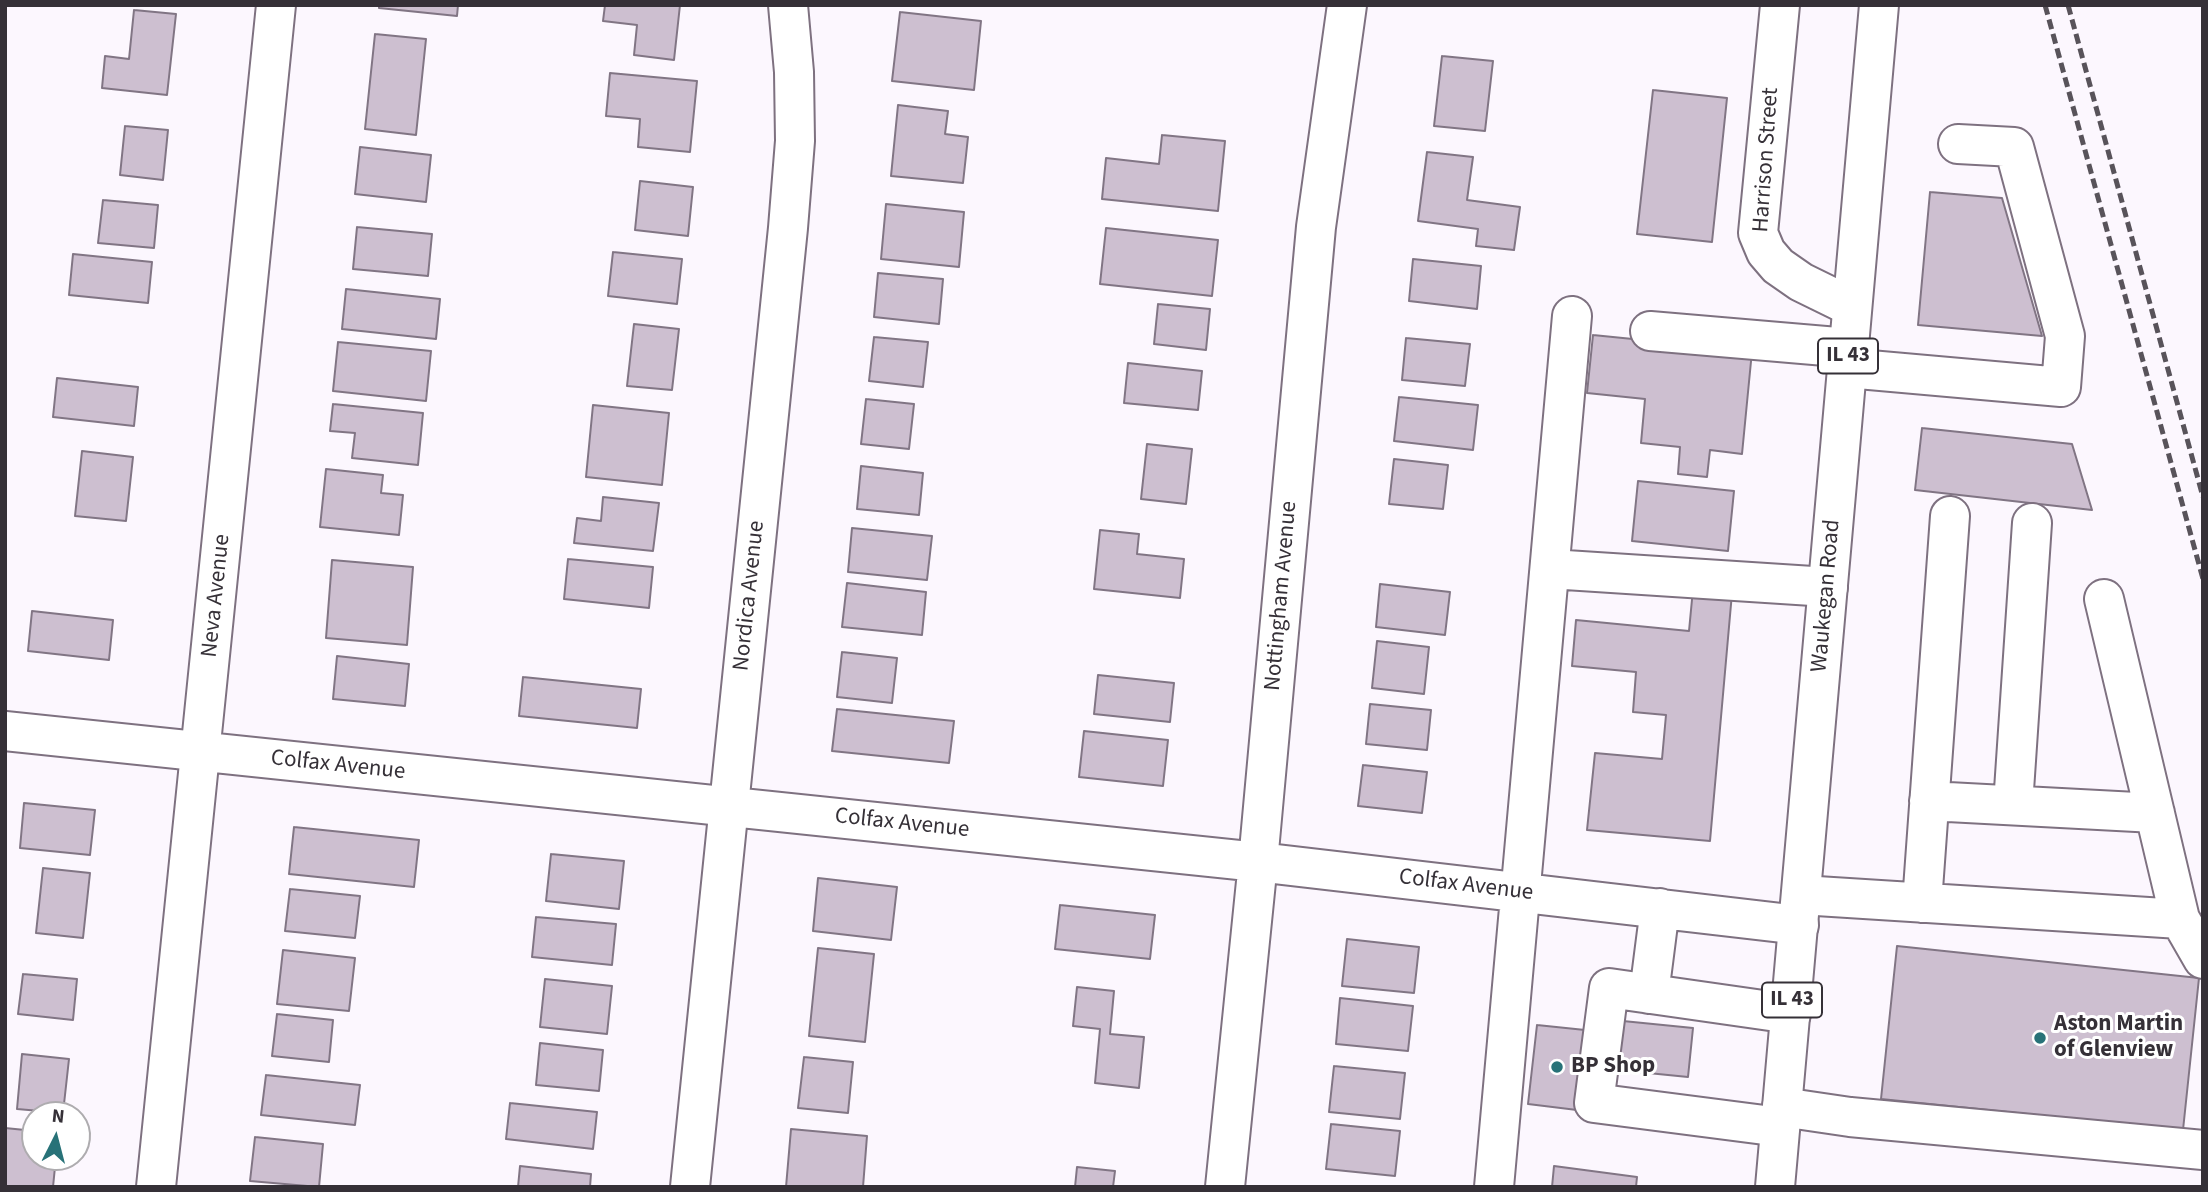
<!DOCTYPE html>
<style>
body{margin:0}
#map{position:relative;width:2208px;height:1192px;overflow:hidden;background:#fcf7fe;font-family:"Source Sans 3",sans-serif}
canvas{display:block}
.frame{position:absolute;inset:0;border:7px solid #353037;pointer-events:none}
.north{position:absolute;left:21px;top:1101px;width:70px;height:70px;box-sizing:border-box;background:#fff;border:2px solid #aeacaf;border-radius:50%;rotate:6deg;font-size:19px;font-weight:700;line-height:28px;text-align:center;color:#353037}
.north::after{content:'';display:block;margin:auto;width:24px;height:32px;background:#287278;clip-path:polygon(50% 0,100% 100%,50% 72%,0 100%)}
</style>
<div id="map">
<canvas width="2208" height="1192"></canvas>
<div class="frame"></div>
<div class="north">N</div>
</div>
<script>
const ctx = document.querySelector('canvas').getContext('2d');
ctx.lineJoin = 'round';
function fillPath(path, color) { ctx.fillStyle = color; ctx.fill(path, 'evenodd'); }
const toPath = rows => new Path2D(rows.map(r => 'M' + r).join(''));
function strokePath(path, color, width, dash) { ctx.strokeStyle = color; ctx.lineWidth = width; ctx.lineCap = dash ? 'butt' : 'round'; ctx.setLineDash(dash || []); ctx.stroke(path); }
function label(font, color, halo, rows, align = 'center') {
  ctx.font = font + ' "Source Sans 3",sans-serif'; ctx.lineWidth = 6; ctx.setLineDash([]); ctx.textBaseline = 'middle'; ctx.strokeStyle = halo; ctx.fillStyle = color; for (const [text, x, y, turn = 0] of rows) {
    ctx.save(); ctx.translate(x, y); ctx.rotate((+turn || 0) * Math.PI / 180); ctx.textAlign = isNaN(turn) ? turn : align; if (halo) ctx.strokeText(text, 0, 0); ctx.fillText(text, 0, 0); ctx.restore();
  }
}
const building = toPath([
 [379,5,458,5,457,16,379,8,379,5],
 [605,5,680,5,674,60,634,55,637,25,603,21,605,5],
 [134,10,176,14,167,95,102,88,105,56,129,59,134,10],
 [900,12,981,21,974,90,892,81,900,12],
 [375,34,426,39,416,135,365,129,375,34],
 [1442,56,1493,61,1485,131,1434,126,1442,56],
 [610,73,697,81,690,152,638,147,640,119,606,116,610,73],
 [1653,90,1727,98,1712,242,1637,234,1653,90],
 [898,105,948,111,945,134,968,137,963,183,891,176,898,105],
 [125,126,168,130,163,180,120,175,125,126],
 [1162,135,1225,141,1218,211,1102,199,1106,158,1159,164,1162,135],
 [360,147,431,155,426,202,355,194,360,147],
 [1427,152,1473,157,1467,200,1520,207,1514,250,1476,246,1478,229,1418,221,1427,152],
 [640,181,693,187,688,236,635,230,640,181],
 [1930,192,2002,198,2042,336,1918,325,1930,192],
 [103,200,158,205,154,248,98,243,103,200],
 [886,204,964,212,959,267,881,259,886,204],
 [357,227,432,234,428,276,353,269,357,227],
 [1106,228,1218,240,1212,296,1100,284,1106,228],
 [613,252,682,259,677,304,608,296,613,252],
 [73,254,152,262,148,303,69,295,73,254],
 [1413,259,1481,266,1477,309,1409,301,1413,259],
 [878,273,943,279,939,324,874,317,878,273],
 [346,289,440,299,436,339,342,329,346,289],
 [1158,304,1210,309,1206,350,1154,344,1158,304],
 [634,324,679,329,672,390,627,386,634,324],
 [1593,335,1752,351,1742,454,1710,450,1707,477,1678,474,1680,447,1641,443,1645,399,1587,393,1593,335],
 [874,337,928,342,923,387,869,381,874,337],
 [1406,338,1470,344,1465,386,1402,380,1406,338],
 [338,342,431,351,426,401,333,391,338,342],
 [1128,363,1202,371,1198,410,1124,403,1128,363],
 [57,378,138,387,134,426,53,417,57,378],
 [1399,397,1478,405,1473,450,1394,441,1399,397],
 [866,399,914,404,909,449,861,444,866,399],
 [333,404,423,413,418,465,352,458,355,433,330,431,333,404],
 [593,405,669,413,662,485,586,477,593,405],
 [1922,428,2072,444,2092,510,1915,490,1922,428],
 [1147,444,1192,449,1186,504,1141,499,1147,444],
 [82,451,133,457,126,521,75,516,82,451],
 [1394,459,1448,465,1443,509,1389,504,1394,459],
 [861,466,923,473,919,515,857,509,861,466],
 [326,469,383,475,381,493,403,495,399,535,320,527,326,469],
 [1638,481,1734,491,1728,551,1632,541,1638,481],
 [603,497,659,503,653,551,574,543,577,518,601,521,603,497],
 [852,528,932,536,927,580,848,572,852,528],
 [1100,530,1139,534,1137,554,1184,559,1180,598,1094,589,1100,530],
 [568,559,653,567,649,608,564,599,568,559],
 [332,560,413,567,407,645,326,638,332,560],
 [847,583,926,592,922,635,842,627,847,583],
 [1380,584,1450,592,1445,635,1376,627,1380,584],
 [1693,589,1732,593,1710,841,1587,830,1595,753,1662,759,1666,715,1633,712,1636,672,1572,666,1576,620,1689,631,1693,589],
 [32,611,113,620,109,660,28,651,32,611],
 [1377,641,1429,647,1424,694,1372,688,1377,641],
 [842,652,897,658,892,703,837,697,842,652],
 [337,656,409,664,405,706,333,699,337,656],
 [1098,675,1174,683,1170,722,1094,714,1098,675],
 [523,677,641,689,637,728,519,716,523,677],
 [1370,704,1431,710,1427,750,1366,744,1370,704],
 [837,709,954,721,949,763,832,751,837,709],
 [1084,731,1168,740,1163,786,1079,777,1084,731],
 [1363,765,1427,772,1422,813,1358,806,1363,765],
 [24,803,95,810,90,855,20,848,24,803],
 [294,827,419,840,414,887,289,874,294,827],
 [551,854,624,861,619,909,546,901,551,854],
 [43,868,90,873,83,938,36,933,43,868],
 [818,878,897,887,891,940,813,931,818,878],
 [290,889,360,896,355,938,285,931,290,889],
 [1060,905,1155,915,1150,959,1055,949,1060,905],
 [536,917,616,924,612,965,532,957,536,917],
 [1347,939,1419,947,1414,993,1342,986,1347,939],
 [1897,946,2199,978,2183,1130,1881,1099,1897,946],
 [818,948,874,954,865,1042,809,1036,818,948],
 [283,950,355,958,349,1011,277,1004,283,950],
 [23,974,77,979,73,1020,18,1014,23,974],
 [545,979,612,986,607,1034,540,1027,545,979],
 [1077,987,1114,991,1110,1034,1144,1037,1139,1088,1095,1083,1100,1029,1073,1026,1077,987],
 [1340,998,1413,1006,1408,1051,1336,1044,1340,998],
 [277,1014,333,1020,329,1062,272,1056,277,1014],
 [1613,1020,1693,1028,1688,1077,1608,1069,1613,1020],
 [1537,1025,1585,1030,1577,1110,1528,1104,1537,1025],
 [540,1043,603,1050,599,1091,536,1085,540,1043],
 [22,1054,69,1059,63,1113,17,1109,22,1054],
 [804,1057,853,1062,848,1113,798,1108,804,1057],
 [1334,1066,1405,1073,1400,1119,1329,1112,1334,1066],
 [266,1075,360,1085,355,1125,261,1115,266,1075],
 [510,1103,597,1112,593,1149,506,1139,510,1103],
 [1331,1124,1400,1131,1395,1176,1326,1169,1331,1124],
 [5,1128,35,1131,35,1157,56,1157,53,1187,5,1186,5,1128],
 [791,1129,867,1136,863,1187,786,1187,791,1129],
 [255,1137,323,1144,319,1187,250,1181,255,1137],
 [520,1166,591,1174,590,1187,518,1187,520,1166],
 [1554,1166,1637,1177,1636,1187,1552,1187,1554,1166],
 [1077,1167,1115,1171,1113,1187,1075,1187,1077,1167]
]);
fillPath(building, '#cdbfd0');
strokePath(building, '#817584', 2);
const minor = toPath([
 [1780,5,1758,233,1766,252,1778,266,1801,282,1852,307],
 [1650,331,1849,348],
 [1847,368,2061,387,2065,336,2014,147,1958,144],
 [1550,569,1828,587],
 [2104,599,2180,919,2203,959],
 [5,731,1258,862,1799,925],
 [1929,801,2155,813],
 [2013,805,2032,523],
 [1801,895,2180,919],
 [1922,903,1950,516],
 [1649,994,1660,908],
 [1782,1107,1850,1117,2203,1150],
 [1780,1127,1594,1103,1609,988,1791,1014],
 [156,1187,276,5],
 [690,1187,788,228,795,141,794,72,788,5],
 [1225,1187,1258,862,1316,227,1347,5],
 [1494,1187,1572,316]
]);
const major = toPath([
 [1775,1187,1879,5]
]);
strokePath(minor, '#7e7180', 42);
strokePath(major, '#7e7180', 42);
strokePath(minor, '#fff', 38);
strokePath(major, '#fff', 38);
strokePath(toPath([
 [2045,5,2203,579],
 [2068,5,2203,497]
]), '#58535a', 5, [10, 5]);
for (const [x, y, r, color] of [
 [2040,1038,7,"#287278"],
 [1557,1067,7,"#287278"]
]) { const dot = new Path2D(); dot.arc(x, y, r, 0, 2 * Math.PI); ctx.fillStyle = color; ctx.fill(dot); strokePath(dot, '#fff', 2.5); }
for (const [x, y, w] of [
 [1848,356,60],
 [1792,1000,60]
]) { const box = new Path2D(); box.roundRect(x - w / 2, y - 17.5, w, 35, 5); ctx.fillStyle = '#fff'; ctx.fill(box); strokePath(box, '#353037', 2); }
label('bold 21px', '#353037', null, [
 ["IL 43",1848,356],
 ["IL 43",1792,1000]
]);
label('23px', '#353037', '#fff', [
 ["Harrison Street",1767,160,-86],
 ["Neva Avenue",217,596,-84],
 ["Nordica Avenue",750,596,-84],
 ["Nottingham Avenue",1282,596,-85],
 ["Waukegan Road",1827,596,-85],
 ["Colfax Avenue",338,766,6],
 ["Colfax Avenue",902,824,6],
 ["Colfax Avenue",1466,886,7]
]);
label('bold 23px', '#353037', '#fff', [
 ["Aston Martin",2054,1025],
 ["of Glenview",2054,1051],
 ["BP Shop",1571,1067]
], 'left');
</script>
